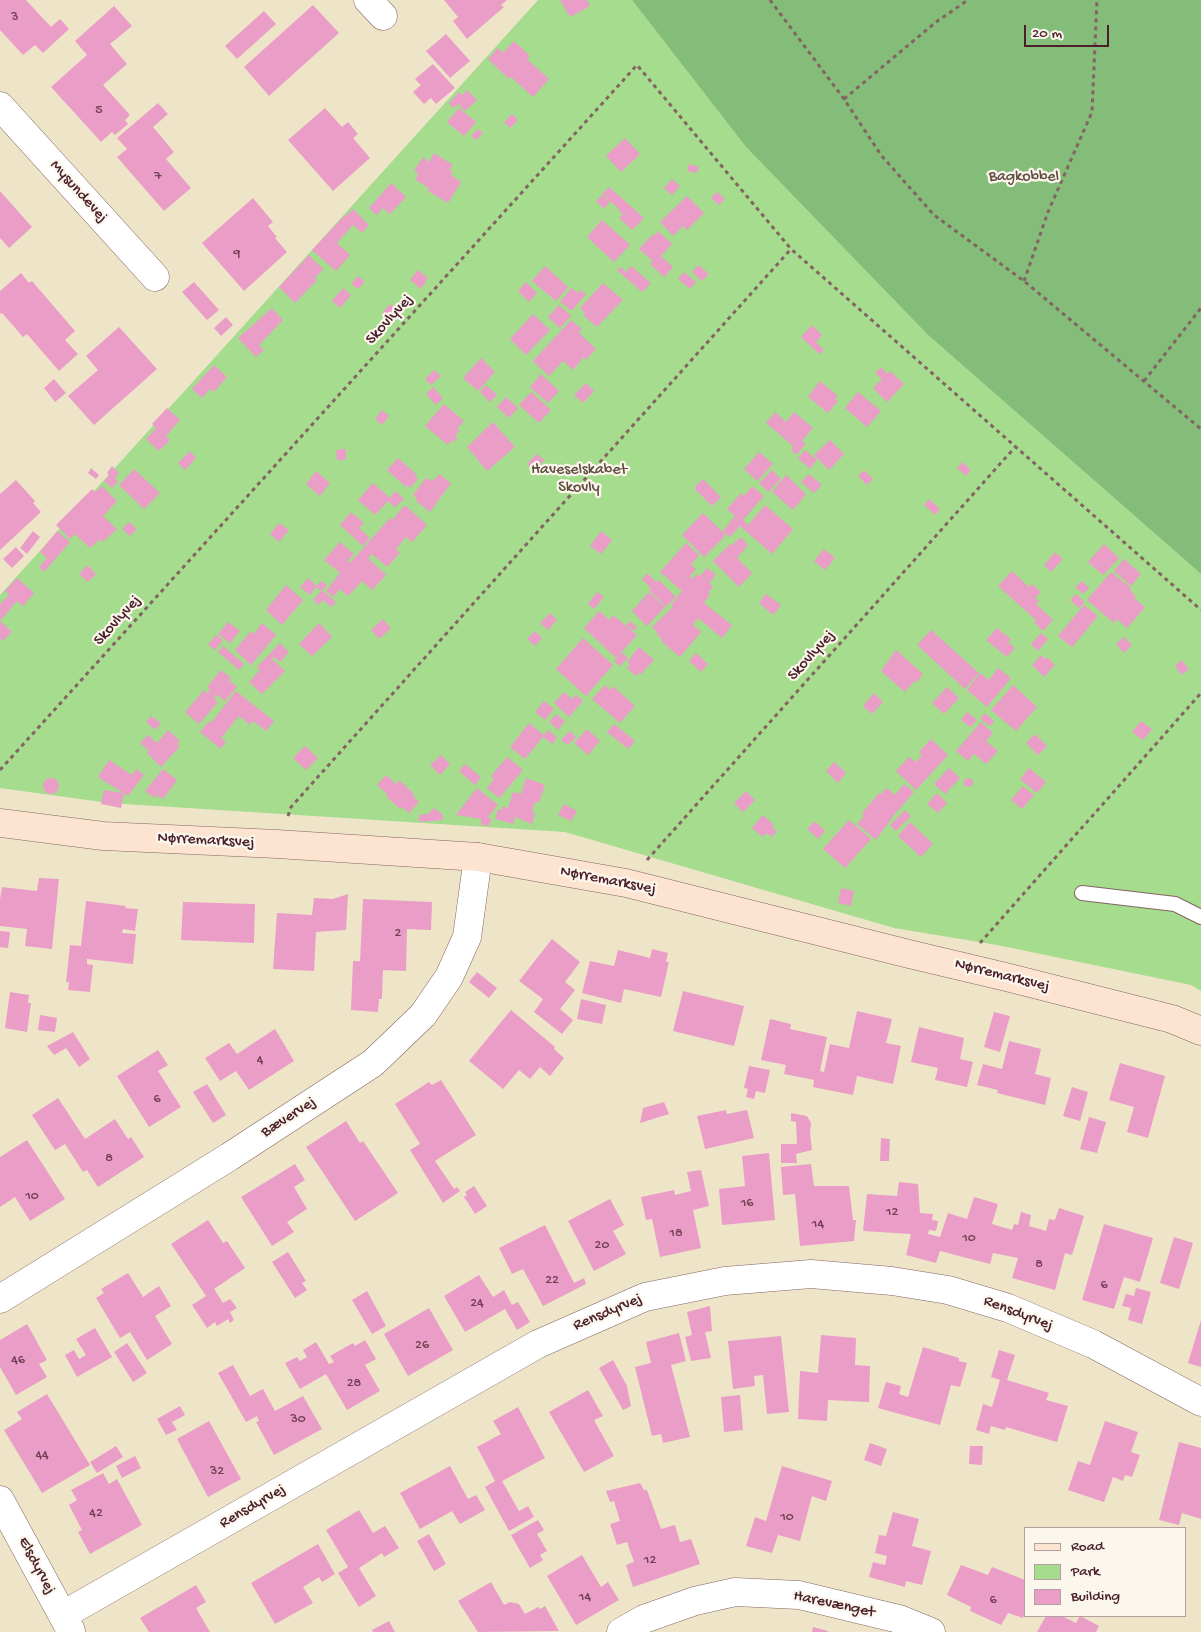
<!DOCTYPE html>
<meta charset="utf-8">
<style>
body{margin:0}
#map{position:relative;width:1201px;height:1632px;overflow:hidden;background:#eee5c8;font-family:"Gochi Hand",sans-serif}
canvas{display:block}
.legend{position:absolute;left:1024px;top:1527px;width:162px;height:90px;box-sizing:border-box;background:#fbf7ec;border:1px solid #b4a19f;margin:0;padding:6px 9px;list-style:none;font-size:15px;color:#4a1f2b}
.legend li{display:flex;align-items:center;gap:10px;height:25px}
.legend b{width:25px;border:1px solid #b4a19f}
.scale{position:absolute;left:1024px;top:25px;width:85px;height:22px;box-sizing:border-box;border:2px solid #4a1f2b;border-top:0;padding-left:6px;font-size:15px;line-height:18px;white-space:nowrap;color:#4a1f2b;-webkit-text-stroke:4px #fbf7ec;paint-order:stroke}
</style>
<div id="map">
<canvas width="1201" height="1632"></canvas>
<ul class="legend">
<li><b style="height:6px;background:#fde4d0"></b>Road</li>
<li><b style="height:14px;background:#a5dc8e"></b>Park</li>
<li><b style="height:14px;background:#ea9ec7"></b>Building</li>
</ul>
<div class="scale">20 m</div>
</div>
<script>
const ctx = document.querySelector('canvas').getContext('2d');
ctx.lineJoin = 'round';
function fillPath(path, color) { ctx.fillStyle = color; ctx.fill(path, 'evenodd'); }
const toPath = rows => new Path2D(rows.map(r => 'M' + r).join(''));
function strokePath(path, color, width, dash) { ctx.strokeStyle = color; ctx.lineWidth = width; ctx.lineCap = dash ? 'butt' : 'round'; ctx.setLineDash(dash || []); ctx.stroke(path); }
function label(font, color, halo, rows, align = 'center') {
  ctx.font = font + ' "Gochi Hand",sans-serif'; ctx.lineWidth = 4.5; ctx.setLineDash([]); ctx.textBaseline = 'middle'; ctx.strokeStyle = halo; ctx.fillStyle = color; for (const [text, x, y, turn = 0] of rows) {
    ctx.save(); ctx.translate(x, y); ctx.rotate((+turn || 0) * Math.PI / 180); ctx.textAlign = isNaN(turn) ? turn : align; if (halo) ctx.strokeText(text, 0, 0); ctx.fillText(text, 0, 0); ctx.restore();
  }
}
fillPath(toPath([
 [538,0,632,0,746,147,928,335,1201,574,1201,991,1191,985,997,945,894,928,565,832,109,803,0,788,0,595]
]), '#a5dc8e');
fillPath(toPath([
 [632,0,1201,0,1201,574,928,335,746,147]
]), '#84bc79');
fillPath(toPath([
 [0,0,26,0,51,27,60,19,69,29,43,53,35,45,23,55,0,30],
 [444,0,507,0,501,5,504,7,467,39,453,21,458,17],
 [560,0,587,0,590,6,570,17],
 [313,5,339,33,269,96,244,67],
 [114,6,132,26,110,44,127,64,103,85,130,115,125,120,128,124,115,135,112,132,101,142,51,87,87,55,75,41],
 [264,11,276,24,237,59,225,46],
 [446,34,470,61,450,78,426,51],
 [514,41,530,56,527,59,549,79,533,97,511,77,509,79,488,59,498,48,503,53],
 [433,64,455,88,436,104,431,98,424,104,413,92,421,85,415,79],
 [467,90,477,100,465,111,458,104,453,108,449,103,459,92,463,95],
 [158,103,168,114,153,127,174,152,166,159,191,188,164,211,117,157,127,149,117,138],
 [325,108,342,127,348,122,358,134,353,138,370,158,333,191,288,140],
 [459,108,476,122,464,136,447,122],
 [512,114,518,120,510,128,504,122],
 [478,129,483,133,476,140,471,136],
 [625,138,640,154,621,172,606,156],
 [434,153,453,165,449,170,453,172,451,175,461,182,448,203,428,191,429,188,416,180,418,173,414,171,423,157,429,162],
 [689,164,699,167,697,173,687,171],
 [672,179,680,186,672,195,664,188],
 [391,183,406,197,390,214,383,208,377,215,369,208],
 [609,187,644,218,632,230,619,218,623,214,618,210,619,209,602,194],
 [0,191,32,227,9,248,0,238],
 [717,192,725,199,719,205,711,198],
 [602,195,610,202,604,209,596,201],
 [687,196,704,213,687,230,683,226,673,236,660,222],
 [253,198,273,222,268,226,277,237,275,238,287,252,244,291,202,243],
 [353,209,369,225,362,233,353,225,337,243,350,255,336,271,312,250,345,215,346,216],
 [602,220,630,245,614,262,587,237],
 [658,231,672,244,661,256,673,267,664,277,650,264,653,261,639,249,653,234,654,236],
 [309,255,323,269,315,278,317,280,295,303,279,287],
 [698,265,709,274,702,281,692,272],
 [545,266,568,287,556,301,532,281],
 [631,266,651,283,642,292,617,270,620,267,626,272],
 [418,270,428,278,421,289,410,280],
 [684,272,696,282,690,289,678,279],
 [21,273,29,283,32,281,75,331,65,340,78,354,59,371,27,334,23,337,2,313,0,314,0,291],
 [358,276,365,282,358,289,351,284],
 [194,282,219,310,207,320,182,292],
 [526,282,537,293,529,302,518,291],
 [603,283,623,300,597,327,583,315,585,313,580,308],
 [343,288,351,295,340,308,332,301],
 [571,288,578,293,580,290,586,294,572,311,560,302],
 [390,304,398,310,390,320,382,313],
 [559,305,571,316,560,328,548,317],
 [272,308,283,320,259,345,264,350,256,357,238,338],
 [533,314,550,330,526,355,510,339],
 [226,317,233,325,221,336,214,328],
 [571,320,582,329,579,333,596,349,586,360,584,357,573,370,563,361,549,376,533,361],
 [812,325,822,335,816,342,824,350,819,354,801,337],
 [119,327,157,369,94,425,68,396,98,370,86,356],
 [481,358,495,372,478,391,463,378],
 [214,365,227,377,214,392,210,389,202,398,192,389],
 [881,367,887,374,890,371,904,384,887,402,873,388,882,379,875,373],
 [434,370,441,376,431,385,425,379],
 [541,374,559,391,548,403,530,387],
 [54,379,66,393,55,402,44,388],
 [820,381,838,396,835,399,838,401,828,413,808,397],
 [586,383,594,391,583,403,574,395],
 [486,385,497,395,490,402,480,392],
 [433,387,443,398,436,405,426,394],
 [531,392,551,410,539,423,519,405],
 [858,392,881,411,867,427,845,408],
 [506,397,518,408,509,418,497,407],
 [444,404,464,421,457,429,460,431,455,436,458,438,454,442,452,440,448,445,425,426],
 [167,408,180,420,166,436,170,440,159,451,146,439,156,428,152,424],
 [382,410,389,416,382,425,375,419],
 [775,412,786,422,794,412,813,428,802,441,806,444,796,455,791,450,793,446,766,423],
 [493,422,515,447,487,471,467,447],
 [830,440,844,454,829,470,814,455],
 [346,449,346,460,337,460,336,450],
 [805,450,817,460,810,469,798,458],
 [190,451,196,458,185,470,178,463],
 [759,452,773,464,757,481,744,469],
 [537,454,544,460,534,471,527,464],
 [398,458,417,475,415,477,418,479,410,488,407,485,406,487,387,470],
 [962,462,971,470,966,476,957,468],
 [112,466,119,473,115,478,118,481,112,488,104,481,109,475,107,473],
 [91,468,99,475,96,479,88,473],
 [134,469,160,493,144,509,119,485],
 [772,470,781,479,768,492,759,483],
 [864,470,873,479,867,485,858,476],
 [316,471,330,483,320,496,306,484],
 [439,474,451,483,430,512,416,501,417,499,413,495,426,478,433,481],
 [809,474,822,485,814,493,801,482],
 [786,475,806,494,793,510,772,492],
 [703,479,721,497,712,506,694,488],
 [16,480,35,501,33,503,41,512,0,550,0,494],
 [373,483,390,498,395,491,404,499,395,507,388,501,375,515,358,500],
 [102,486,117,501,103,516,117,529,104,541,99,540,90,548,75,534,70,539,56,525,92,489,95,492],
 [752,486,764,496,743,520,748,525,765,505,793,529,772,554,740,526,730,537,723,531,735,516,727,509,741,493,744,496],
 [929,499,940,509,935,515,924,505],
 [405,505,427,525,412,542,406,537,396,549,400,553,387,567,372,554,368,558,386,575,372,590,362,581,348,596,340,589,333,597,326,591,340,573,324,560,340,542,354,554,348,561,350,563,390,518,392,520],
 [351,512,364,523,359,528,370,538,363,546,340,525],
 [703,513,726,535,704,557,682,535],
 [129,522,137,529,130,536,122,529],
 [279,523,289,530,279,542,270,534],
 [33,531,40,537,27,554,20,548],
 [57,531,70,542,44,572,39,567,47,558,40,552],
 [601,531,612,540,601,554,590,546],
 [741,537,748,545,737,558,752,573,739,587,713,561,730,544,732,545],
 [686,543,699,555,691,565,696,569,690,576,692,579,697,574,700,576,707,568,716,575,709,583,713,587,708,592,710,594,704,603,732,625,722,638,698,618,693,625,701,632,680,657,662,642,661,637,658,637,657,632,652,627,673,607,671,605,682,591,660,572],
 [1104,544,1119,558,1103,575,1088,562],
 [16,547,24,556,12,568,3,559],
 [824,549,835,558,825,570,814,561],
 [1055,552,1063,559,1051,572,1044,565],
 [1124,559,1141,574,1131,586,1114,571],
 [87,565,96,574,88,582,79,574],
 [1012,571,1029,587,1032,584,1041,592,1035,598,1039,601,1036,604,1053,620,1043,631,1034,622,1036,620,998,586],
 [1111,572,1131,588,1130,590,1136,596,1134,598,1145,607,1127,628,1117,619,1114,623,1087,600],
 [647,573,656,582,659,580,676,597,666,607,649,590,651,588,642,579],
 [17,578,34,593,23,606,17,601,0,621,12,632,3,641,0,638,0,604,9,595,5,591],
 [308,578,317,586,321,581,327,585,322,590,336,602,331,607,323,600,319,605,313,600,321,591,316,587,310,595,300,587],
 [1082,581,1089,588,1083,594,1075,587],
 [286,585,303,600,282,625,266,610],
 [597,592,604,597,594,609,588,604],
 [649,592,665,607,647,626,632,611],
 [766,594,781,605,773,615,759,603],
 [1076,594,1085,602,1079,608,1070,600],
 [1084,605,1098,616,1072,647,1058,636],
 [599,611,609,620,613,615,637,635,616,658,584,628],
 [550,613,557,620,548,630,540,623],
 [383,619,391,628,379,639,371,630],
 [630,621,637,627,634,631,626,625],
 [228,622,240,631,230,643,218,634],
 [262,623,276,635,251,665,235,650,251,631,254,634],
 [319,623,332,637,312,656,299,644],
 [997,628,1011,639,1008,642,1015,648,1007,657,986,640],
 [931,630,979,673,965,689,917,645],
 [535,631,542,638,535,646,527,639],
 [1041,633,1048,639,1038,651,1031,644],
 [216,635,223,640,215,650,208,645],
 [1124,637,1132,645,1124,653,1116,644],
 [583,638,613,665,586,696,556,669],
 [280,643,289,652,280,662,274,657,272,659,285,671,262,694,249,682,260,670,257,667],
 [223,646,244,664,239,670,218,652],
 [639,647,654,660,641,674,639,673,636,676,627,668,630,664,627,662],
 [896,650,923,674,916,683,914,681,905,692,881,671],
 [622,652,628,658,620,666,614,661],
 [696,653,708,664,701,672,689,661],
 [1041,655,1045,659,1047,657,1055,665,1044,677,1032,665],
 [1181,660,1189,669,1182,675,1175,666],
 [998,668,1011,678,987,707,967,690,980,673,989,680],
 [221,670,231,678,229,680,237,687,225,701,217,695,214,698,218,702,199,724,185,712,204,690,207,693,210,690,207,687],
 [605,685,610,690,613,686,635,706,620,723,592,699],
 [1013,685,1037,707,1016,731,991,710],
 [947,687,959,698,944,714,932,703],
 [236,691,274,721,266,731,253,721,250,725,239,716,221,738,226,741,221,749,200,732,209,721,211,723],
 [564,692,572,699,576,695,583,701,569,717,554,703],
 [874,693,883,702,872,714,863,706],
 [544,701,554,709,545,720,535,712],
 [967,712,977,720,970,727,961,720],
 [985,713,994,721,990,726,980,719],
 [556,714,565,721,558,730,549,722],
 [151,716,161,723,155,730,146,722],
 [1141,721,1152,729,1143,740,1132,732],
 [981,722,993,733,986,741,998,751,986,764,974,754,968,761,956,751],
 [529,723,544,735,548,730,557,737,552,744,543,737,525,759,510,747],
 [614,724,635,741,628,749,607,732],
 [587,729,600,741,588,755,574,743],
 [168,730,180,741,177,744,180,746,161,767,147,753,149,751,140,743,148,735,157,743],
 [570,731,576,737,568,745,561,740],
 [1035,734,1047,746,1038,755,1026,743],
 [931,739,948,755,916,790,896,771,909,757,916,762,922,755,919,752],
 [305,746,318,758,306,770,293,758],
 [441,755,450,764,440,775,430,765],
 [507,757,523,770,499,798,487,788,494,779,491,776],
 [109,760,132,775,136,769,144,775,128,796,98,777],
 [834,762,846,773,838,783,826,771],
 [465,764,481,777,475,785,459,771],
 [949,768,960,778,945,794,934,784],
 [1029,768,1046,782,1037,793,1020,779],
 [163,769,177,780,163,799,157,795,155,798,145,791],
 [386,775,396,784,399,780,414,794,413,796,419,802,409,813,402,807,400,809,386,796,387,794,377,785],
 '43 786a8 8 0 1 1 16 0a8 8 0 1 1-16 0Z',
 [526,778,545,785,539,803,535,802,532,812,535,813,532,824,515,817,513,824,495,819,498,809,502,810,503,806,508,808,513,792,521,794],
 [969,778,973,780,973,785,968,787,964,785,964,780],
 [904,784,914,792,894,815,876,840,857,824,864,816,862,813,879,793,881,794,887,788,895,795],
 [1023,786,1034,795,1022,809,1011,800],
 [477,788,498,805,488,817,492,820,488,826,481,825,481,819,456,815],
 [104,790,124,793,121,808,101,804],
 [746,791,755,800,743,812,734,803],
 [937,793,947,803,938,813,927,804],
 [564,804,577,811,571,821,558,815],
 [434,808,443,815,443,820,419,822,419,815,428,814],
 [905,810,911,816,896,831,890,825],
 [763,815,774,825,772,827,777,831,772,837,767,833,763,837,752,828],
 [849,820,871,839,845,868,823,849],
 [815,821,825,831,818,839,807,829],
 [910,822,933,844,921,857,898,836],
 [39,878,59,879,52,949,25,946,27,929,0,926,0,899,2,887,37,891],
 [841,888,854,891,851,906,838,903],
 [348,894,346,930,316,932,314,971,273,969,277,913,312,915,314,898,333,899],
 [363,899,432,902,431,930,407,929,406,971,383,970,382,999,379,999,378,1012,351,1010,353,961,360,961],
 [86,901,126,906,125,908,138,909,135,931,123,929,122,933,136,934,133,964,87,959,87,964,93,965,90,992,68,990,69,982,66,982,70,945,81,946],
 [183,902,255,904,254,943,181,940],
 [0,931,10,932,8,948,0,947],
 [552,939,580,962,565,982,575,990,560,1009,573,1020,562,1034,534,1012,543,999,519,981],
 [652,949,668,953,666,962,669,962,661,997,624,989,621,1003,582,993,590,961,614,966,618,950,650,958],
 [477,972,497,988,489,998,469,982],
 [683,991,744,1006,734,1046,673,1031],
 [10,992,29,995,28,1003,31,1003,27,1032,5,1028],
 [581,999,606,1005,602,1024,577,1019],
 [511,1010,555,1047,554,1049,564,1058,550,1076,540,1067,530,1079,519,1070,503,1089,469,1061],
 [857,1011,892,1019,886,1043,901,1046,893,1084,857,1076,853,1095,813,1087,814,1080,784,1074,786,1065,761,1060,770,1019,791,1024,790,1029,827,1037,820,1071,824,1072,830,1044,849,1048],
 [994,1012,1010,1016,1000,1052,984,1047],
 [40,1015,57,1018,55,1032,38,1030],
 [919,1027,964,1038,960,1059,973,1062,967,1087,935,1080,938,1068,911,1062],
 [275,1029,294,1061,249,1090,236,1071,220,1081,205,1058,229,1043,237,1054],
 [73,1032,90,1059,79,1067,66,1048,54,1055,47,1046],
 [1009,1041,1041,1049,1035,1074,1051,1078,1045,1105,997,1093,998,1090,977,1085,983,1064,1002,1069],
 [158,1050,168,1065,158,1071,181,1107,149,1127,117,1076],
 [1120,1063,1165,1076,1148,1138,1127,1132,1134,1107,1109,1100],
 [749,1066,770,1070,765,1093,756,1091,754,1099,746,1097,748,1089,744,1088],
 [441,1080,476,1135,435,1161,454,1189,457,1187,460,1191,443,1203,410,1150,420,1144,395,1104,429,1082,432,1085],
 [207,1084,226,1115,213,1123,193,1092],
 [1072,1087,1088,1092,1080,1121,1063,1116],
 [58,1098,85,1139,115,1119,128,1139,131,1137,144,1157,98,1187,87,1170,83,1172,65,1144,55,1150,32,1115],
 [664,1102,669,1114,640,1123,643,1108],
 [726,1110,727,1114,747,1110,754,1138,705,1149,697,1116],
 [791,1113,807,1116,811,1123,810,1133,812,1150,796,1154,797,1163,781,1163,781,1144,797,1144,796,1122,791,1121],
 [1089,1117,1106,1122,1097,1153,1080,1149],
 [346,1121,360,1143,363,1141,398,1193,355,1221,306,1147],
 [881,1138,890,1139,889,1161,880,1161],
 [27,1140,65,1199,30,1221,15,1197,0,1207,0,1157],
 [769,1153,775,1220,722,1225,719,1189,745,1186,742,1156],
 [295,1164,305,1180,294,1187,307,1209,287,1222,294,1232,272,1246,241,1197],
 [811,1164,814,1186,849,1186,853,1220,856,1220,854,1241,800,1246,795,1194,783,1195,781,1167],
 [701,1170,709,1206,693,1210,701,1248,660,1257,652,1219,646,1220,641,1197,674,1190,675,1195,691,1191,687,1172],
 [899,1182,918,1184,920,1213,933,1214,932,1220,938,1221,936,1231,929,1230,928,1234,940,1237,948,1213,967,1219,974,1197,998,1204,992,1224,1012,1230,1014,1224,1018,1225,1021,1212,1031,1215,1029,1226,1046,1231,1049,1219,1055,1220,1059,1208,1084,1216,1072,1255,1065,1253,1055,1290,1012,1278,1018,1258,993,1253,990,1264,940,1251,936,1263,906,1255,911,1234,863,1231,867,1194,897,1196],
 [474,1186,487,1206,475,1214,464,1197,467,1195,465,1192],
 [610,1199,624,1225,613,1231,626,1254,594,1271,568,1221],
 [208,1220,223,1243,227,1241,245,1268,214,1289,223,1303,230,1299,237,1308,230,1312,234,1320,230,1323,228,1319,217,1326,215,1322,207,1328,192,1305,206,1296,171,1244],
 [1104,1224,1153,1238,1140,1282,1124,1277,1114,1309,1082,1300],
 [545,1225,574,1283,584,1278,586,1284,543,1306,523,1269,512,1274,499,1248],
 [1174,1237,1193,1243,1179,1289,1160,1283],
 [288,1252,306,1281,302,1283,307,1290,295,1298,272,1262],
 [128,1273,143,1297,159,1286,171,1306,155,1316,172,1344,147,1360,130,1332,120,1338,96,1298,104,1293,101,1289],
 [479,1275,493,1297,504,1290,512,1305,518,1302,530,1322,517,1330,505,1309,465,1332,444,1296],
 [1136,1288,1151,1292,1142,1324,1128,1320,1131,1308,1122,1306,1126,1294,1134,1296],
 [367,1291,386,1326,372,1334,352,1300],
 [710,1306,712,1331,705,1332,711,1358,691,1361,685,1337,692,1335,687,1312],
 [429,1308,453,1350,408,1376,384,1334],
 [1201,1320,1201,1367,1188,1363],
 [27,1324,47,1360,39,1364,47,1377,16,1395,0,1367,0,1340],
 [95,1328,112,1357,77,1377,65,1355,74,1350,79,1359,86,1355,76,1339],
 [679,1333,686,1361,671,1365,690,1437,663,1443,661,1434,652,1436,635,1367,651,1363,646,1342],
 [821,1335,856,1338,855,1365,870,1366,869,1402,828,1400,827,1421,798,1419,800,1371,818,1373],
 [781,1336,789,1412,767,1414,763,1375,754,1376,755,1386,733,1389,728,1341],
 [365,1340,376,1359,365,1365,380,1391,347,1410,326,1374,300,1389,285,1363,297,1357,300,1361,307,1357,303,1350,316,1342,329,1364,334,1362,330,1356,353,1343,355,1346],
 [127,1343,147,1373,133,1382,114,1352],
 [923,1347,959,1358,959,1361,967,1363,960,1387,951,1385,940,1425,878,1408,886,1382,901,1386,899,1394,908,1397],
 [999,1350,1015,1355,1007,1380,1049,1393,1046,1400,1068,1406,1057,1442,1006,1427,1005,1430,991,1426,989,1434,976,1430,983,1404,992,1407,1000,1380,991,1377],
 [613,1360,627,1386,631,1406,623,1410,599,1368],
 [233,1365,250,1396,263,1389,275,1411,303,1396,322,1429,274,1455,256,1422,259,1421,257,1416,246,1422,218,1373],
 [588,1390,603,1416,594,1420,614,1456,584,1472,549,1412],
 [47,1394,90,1465,42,1493,4,1430,22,1419,17,1412],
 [740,1395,743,1430,724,1432,721,1397],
 [180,1406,185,1415,172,1422,177,1430,166,1435,157,1419],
 [518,1407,545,1458,502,1481,519,1511,528,1506,534,1517,509,1531,485,1487,495,1481,477,1447,501,1434,493,1421],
 [209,1421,241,1479,208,1497,177,1439],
 [1105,1421,1138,1432,1131,1452,1140,1455,1132,1477,1125,1475,1123,1481,1113,1477,1104,1502,1068,1490,1078,1461,1090,1465],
 [1179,1442,1201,1448,1201,1519,1182,1513,1179,1525,1159,1520],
 [870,1443,887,1449,881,1466,864,1460],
 [116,1446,123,1457,97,1473,90,1462],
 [970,1446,983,1446,982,1465,969,1464],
 [135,1456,141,1468,122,1478,116,1466],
 [450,1466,468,1499,476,1495,485,1510,460,1524,452,1511,420,1529,400,1493],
 [782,1466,832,1481,826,1501,812,1496,800,1541,778,1535,772,1553,746,1546,755,1517,766,1521],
 [103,1473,109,1484,117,1479,142,1525,90,1554,78,1532,82,1530,69,1505,77,1500,71,1490],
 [640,1483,644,1490,647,1490,661,1529,675,1525,680,1542,691,1539,700,1564,633,1587,626,1565,634,1562,627,1542,617,1545,610,1524,620,1521,614,1501,610,1502,606,1491],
 [359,1510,373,1533,385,1526,399,1548,384,1557,382,1553,359,1568,376,1596,359,1607,338,1573,348,1567,326,1530],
 [893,1512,919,1519,912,1546,931,1551,922,1585,906,1581,905,1587,869,1577,873,1562,885,1565,887,1556,875,1553,879,1535,886,1536],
 [538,1520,544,1530,537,1534,547,1551,540,1555,543,1560,530,1568,511,1535],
 [429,1534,446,1564,434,1571,417,1541],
 [318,1544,335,1574,322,1582,319,1577,303,1587,313,1603,275,1624,251,1583],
 [582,1555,601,1587,608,1582,619,1600,576,1625,547,1576],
 [961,1565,988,1575,992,1567,1025,1580,1025,1611,1023,1618,1008,1613,1001,1625,970,1611,971,1607,947,1595],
 [491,1582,504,1605,510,1602,519,1604,525,1614,538,1607,540,1609,545,1606,559,1631,478,1632,458,1601],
 [196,1585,206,1602,196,1608,210,1632,149,1632,140,1618],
 [1046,1616,1062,1616,1076,1623,1080,1616,1099,1626,1096,1632,1037,1632],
 [389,1621,395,1632,373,1632,372,1630],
 [813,1627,828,1631,828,1632,812,1632]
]), '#ea9ec7');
const lane = toPath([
 [1082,893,1175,904,1201,917]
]);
const street = toPath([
 [368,0,383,16],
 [0,106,155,277],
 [0,1299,229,1157,373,1063,423,1015,449,977,467,937,478,857],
 [0,1500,71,1631],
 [63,1615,538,1344,645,1297,725,1281,811,1274,892,1281,948,1290,1008,1308,1093,1344,1201,1402],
 [621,1632,644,1619,695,1601,735,1592,799,1595,899,1619,931,1632]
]);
const secondary = toPath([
 [0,823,103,836,277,844,478,857,626,883,909,954,1006,977,1172,1019,1201,1031]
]);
strokePath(lane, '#836462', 16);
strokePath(street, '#836462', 29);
strokePath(secondary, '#836462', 29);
strokePath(toPath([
 [770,0,844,99,881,155,934,215,1024,281,1201,429],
 [844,99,936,22,968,0],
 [1024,281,1048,212,1092,112,1097,0],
 [1144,381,1201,308],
 [0,770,637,65,791,249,1201,610],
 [288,816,291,807,791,249],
 [647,860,1016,446],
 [980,943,1201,693]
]), '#836462', 3, [4, 4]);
strokePath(lane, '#fff', 14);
strokePath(street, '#fff', 28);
strokePath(secondary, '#fde4d0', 28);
label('14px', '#723f52', null, [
 ["3",15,18],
 ["5",99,111],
 ["7",158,177],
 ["9",237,255],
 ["2",398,934],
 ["4",260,1061],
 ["6",157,1100],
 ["8",109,1159],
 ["10",32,1197],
 ["16",747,1204],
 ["12",892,1213],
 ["14",818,1225],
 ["18",676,1234],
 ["10",969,1239],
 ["20",602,1246],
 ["8",1039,1265],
 ["22",552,1281],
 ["6",1104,1286],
 ["24",477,1304],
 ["26",422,1346],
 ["46",18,1361],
 ["28",354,1384],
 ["30",298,1420],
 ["44",42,1456],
 ["32",217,1472],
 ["42",96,1514],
 ["10",787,1518],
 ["12",650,1561],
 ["14",585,1598],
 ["6",993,1601]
]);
label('16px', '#614e44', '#fbf7ec', [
 ["Bagkobbel",1024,178],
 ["Haveselskabet",579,471],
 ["Skovly",579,489]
]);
label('16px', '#4a1f2b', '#fbf7ec', [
 ["Mysundevej",78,192,48],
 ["Skovlyvej",390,320,-48],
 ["Skovlyvej",118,621,-48],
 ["Skovlyvej",812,656,-48],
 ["Nørremarksvej",206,841,3],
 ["Nørremarksvej",608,881,11],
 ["Nørremarksvej",1002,976,14],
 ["Bævervej",289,1118,-33],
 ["Rensdyrvej",608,1313,-23],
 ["Rensdyrvej",1018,1314,21],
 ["Rensdyrvej",253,1507,-30],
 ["Elsdyrvej",36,1566,62],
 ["Harevænget",834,1605,12]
]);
</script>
